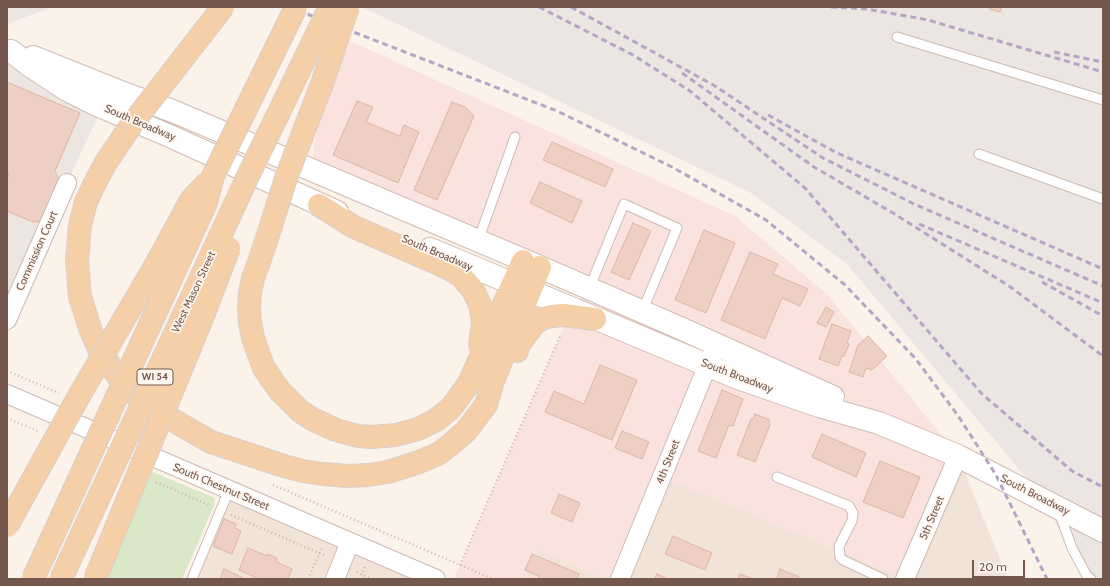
<!DOCTYPE html>
<style>
body{margin:0}
#map{position:relative;width:1110px;height:586px;overflow:hidden;background:#fbf2e9;font-family:Cabin,sans-serif}
canvas{display:block}
.frame{position:absolute;inset:0;border:8px solid #74584e;pointer-events:none}
.scale{position:absolute;left:972px;top:560px;width:53px;height:18px;box-sizing:border-box;border:2px solid #74584e;border-top:0;padding-left:5px;font-size:12px;line-height:14px;white-space:nowrap;color:#74584e;-webkit-text-stroke:3px #fef7ef;paint-order:stroke}
</style>
<div id="map">
<canvas width="1110" height="586"></canvas>
<div class="frame"></div>
<div class="scale">20 m</div>
</div>
<script>
const ctx = document.querySelector('canvas').getContext('2d');
ctx.lineJoin = 'round';
function fillPath(path, color) { ctx.fillStyle = color; ctx.fill(path, 'evenodd'); }
const toPath = rows => new Path2D(rows.map(r => 'M' + r).join(''));
function strokePath(path, color, width, dash) { ctx.strokeStyle = color; ctx.lineWidth = width; ctx.lineCap = dash ? 'butt' : 'round'; ctx.setLineDash(dash || []); ctx.stroke(path); }
function label(font, color, halo, rows, align = 'center') {
  ctx.font = font + ' Cabin,sans-serif'; ctx.lineWidth = 3.5; ctx.setLineDash([]); ctx.textBaseline = 'middle'; ctx.strokeStyle = halo; ctx.fillStyle = color; for (const [text, x, y, turn = 0] of rows) {
    ctx.save(); ctx.translate(x, y); ctx.rotate((+turn || 0) * Math.PI / 180); ctx.textAlign = isNaN(turn) ? turn : align; if (halo) ctx.strokeText(text, 0, 0); ctx.fillText(text, 0, 0); ctx.restore();
  }
}
fillPath(toPath([
 [958,456,1008,579,620,579,662,477],
 [229,490,436,579,192,579],
 [537,549,605,579,521,579]
]), '#f2e3d8');
fillPath(toPath([
 [339,36,735,216,828,295,958,456,905,579,662,477,620,579,605,579,537,549,521,579,454,579,565,325,577,309,582,295,310,178,323,81]
]), '#fae3de');
fillPath(toPath([
 [7,7,52,7,7,24],
 [362,7,1103,7,1103,579,1083,579,1044,499,846,263,751,193],
 [7,49,109,92,67,183,7,320]
]), '#ece6e2');
fillPath(toPath([
 [150,471,215,498,214,506,182,579,107,579]
]), '#d8e8c8');
const building = toPath([
 [990,7,1002,7,1000,12,989,9,990,7],
 [7,82,80,113,55,171,61,183,44,221,33,222,7,211,7,179,9,173,7,172,7,82],
 [357,101,373,107,366,122,400,136,404,125,419,132,398,183,333,155,357,101],
 [452,102,465,107,474,116,437,200,414,190,452,102],
 [552,142,613,169,605,187,543,160,552,142],
 [540,182,582,201,572,223,530,203,540,182],
 [633,223,651,231,629,280,611,272,633,223],
 [704,230,735,243,706,313,675,300,704,230],
 [750,252,778,264,773,274,808,289,800,306,782,298,765,339,721,320,750,252],
 [826,307,834,312,826,327,817,323,826,307],
 [832,324,851,331,847,343,849,344,844,357,842,356,838,366,819,359,832,324],
 [868,336,887,356,872,370,866,368,863,377,849,372,858,345,868,336],
 [600,365,637,380,612,440,545,412,554,391,584,404,600,365],
 [722,390,743,399,733,426,729,425,716,458,698,451,722,390],
 [755,414,770,420,769,424,770,425,755,462,737,455,751,419,753,419,755,414],
 [622,431,649,442,642,459,615,448,622,431],
 [822,434,866,453,856,477,812,457,822,434],
 [880,461,920,477,903,518,863,502,880,461],
 [559,494,580,503,572,522,551,513,559,494],
 [224,519,236,524,235,528,241,531,232,554,213,546,224,519],
 [673,536,712,553,705,570,665,554,673,536],
 [248,548,267,556,268,554,277,558,276,562,292,569,288,579,259,579,239,570,248,548],
 [532,554,579,574,577,579,538,579,539,576,525,570,532,554],
 [224,569,243,578,243,579,220,579,224,569],
 [780,569,799,577,799,579,777,579,780,569],
 [657,574,668,579,654,579,657,574],
 [740,574,753,579,738,579,740,574]
]);
fillPath(building, '#eecfc3');
strokePath(building, '#e0b5a4', 1);
const lane = toPath([
 [897,37,1103,100],
 [979,154,1103,199],
 [478,241,515,137],
 [589,289,624,204,677,228,642,312],
 [777,477,849,506,853,513,852,521,839,546,840,557,843,560,883,579],
 [1059,512,1072,548,1087,576,1091,579],
 [192,579,229,490]
]);
const street = toPath([
 [7,320,67,183],
 [7,394,436,579],
 [335,579,350,542],
 [620,579,713,352],
 [905,579,958,456]
]);
const secondary = toPath([
 [11,51,29,65,67,90,97,105,172,137,337,212],
 [33,57,118,91,175,112,540,267,680,328,833,397],
 [430,249,738,378,819,406,879,423,958,456,1103,531]
]);
const primary = toPath([
 [319,205,354,227,448,268,461,276,473,290,480,305,483,322,480,345],
 [258,265,253,278,250,293,249,309,250,322,253,338,259,355,264,368,272,380,280,391,300,411,312,419,336,430,358,436,372,437,396,435,418,429,436,420,450,409,457,400,469,383,523,261],
 [80,297,91,331,99,349,111,367,121,380,144,403,162,414,211,442,284,466,303,471,323,474,348,476,368,475,388,472,419,462,438,454,450,445,466,431,486,405,493,381,540,267],
 [517,351,519,344,535,323,543,318,552,316,563,315,595,319]
]);
strokePath(lane, '#ccb9b0', 11);
strokePath(street, '#ccb9b0', 20);
strokePath(secondary, '#d1bbb0', 24);
strokePath(primary, '#d8d0cd', 24);
strokePath(toPath([
 [7,371,59,393],
 [7,418,38,431],
 [156,482,209,505],
 [273,485,493,579],
 [231,515,326,556],
 [460,565,561,334],
 [357,572,371,579],
 [308,579,322,548],
 [360,579,365,566]
]), '#d4b2a5', 2.5, [1, 3]);
strokePath(lane, '#fff', 9);
strokePath(street, '#fff', 18);
strokePath(secondary, '#fff', 22);
strokePath(primary, '#f4cfa7', 22);
strokePath(toPath([
 [289,7,557,111,672,167,766,220,845,285,915,358,959,417,996,475,1047,579],
 [539,7,633,55,690,91,805,188,982,394,1072,471,1103,487],
 [571,7,715,86,823,158,914,204,1103,286],
 [831,7,867,9,928,20,1103,72],
 [1054,52,1103,62],
 [682,73,814,167,893,213,1009,286,1103,356],
 [768,115,837,153,1103,269],
 [919,224,1103,303],
 [1042,282,1103,316]
]), '#b4a7c5', 3, [6, 4]);
const primaryBridge = toPath([
 [258,265,270,229,286,178,323,81,348,7],
 [80,297,77,260,80,225,86,202,94,185,105,164,132,124,223,7],
 [7,526,79,396,158,261,191,200,208,182],
 [33,579,206,203,213,176,296,7],
 [61,579,248,176,330,7],
 [95,579,203,316,229,248]
]);
strokePath(primaryBridge, '#d8d0cd', 24, []);
strokePath(primaryBridge, '#f4cfa7', 22);
for (const [x, y, w] of [
 [155,377,36]
]) { const box = new Path2D(); box.roundRect(x - w / 2, y - 8, w, 16, 3); ctx.fillStyle = '#fef7ef'; ctx.fill(box); strokePath(box, '#74584e', 1); }
label('bold 10px', '#74584e', null, [
 ["WI 54",155,377]
]);
label('11px', '#74584e', '#fef7ef', [
 ["South Broadway",140,123,23],
 ["Commission Court",37,251,-66],
 ["South Broadway",437,253,23],
 ["West Mason Street",194,292,-65],
 ["South Broadway",737,376,21],
 ["4th Street",668,462,-68],
 ["South Chestnut Street",221,487,23],
 ["South Broadway",1035,495,27],
 ["5th Street",932,518,-67]
]);
</script>
